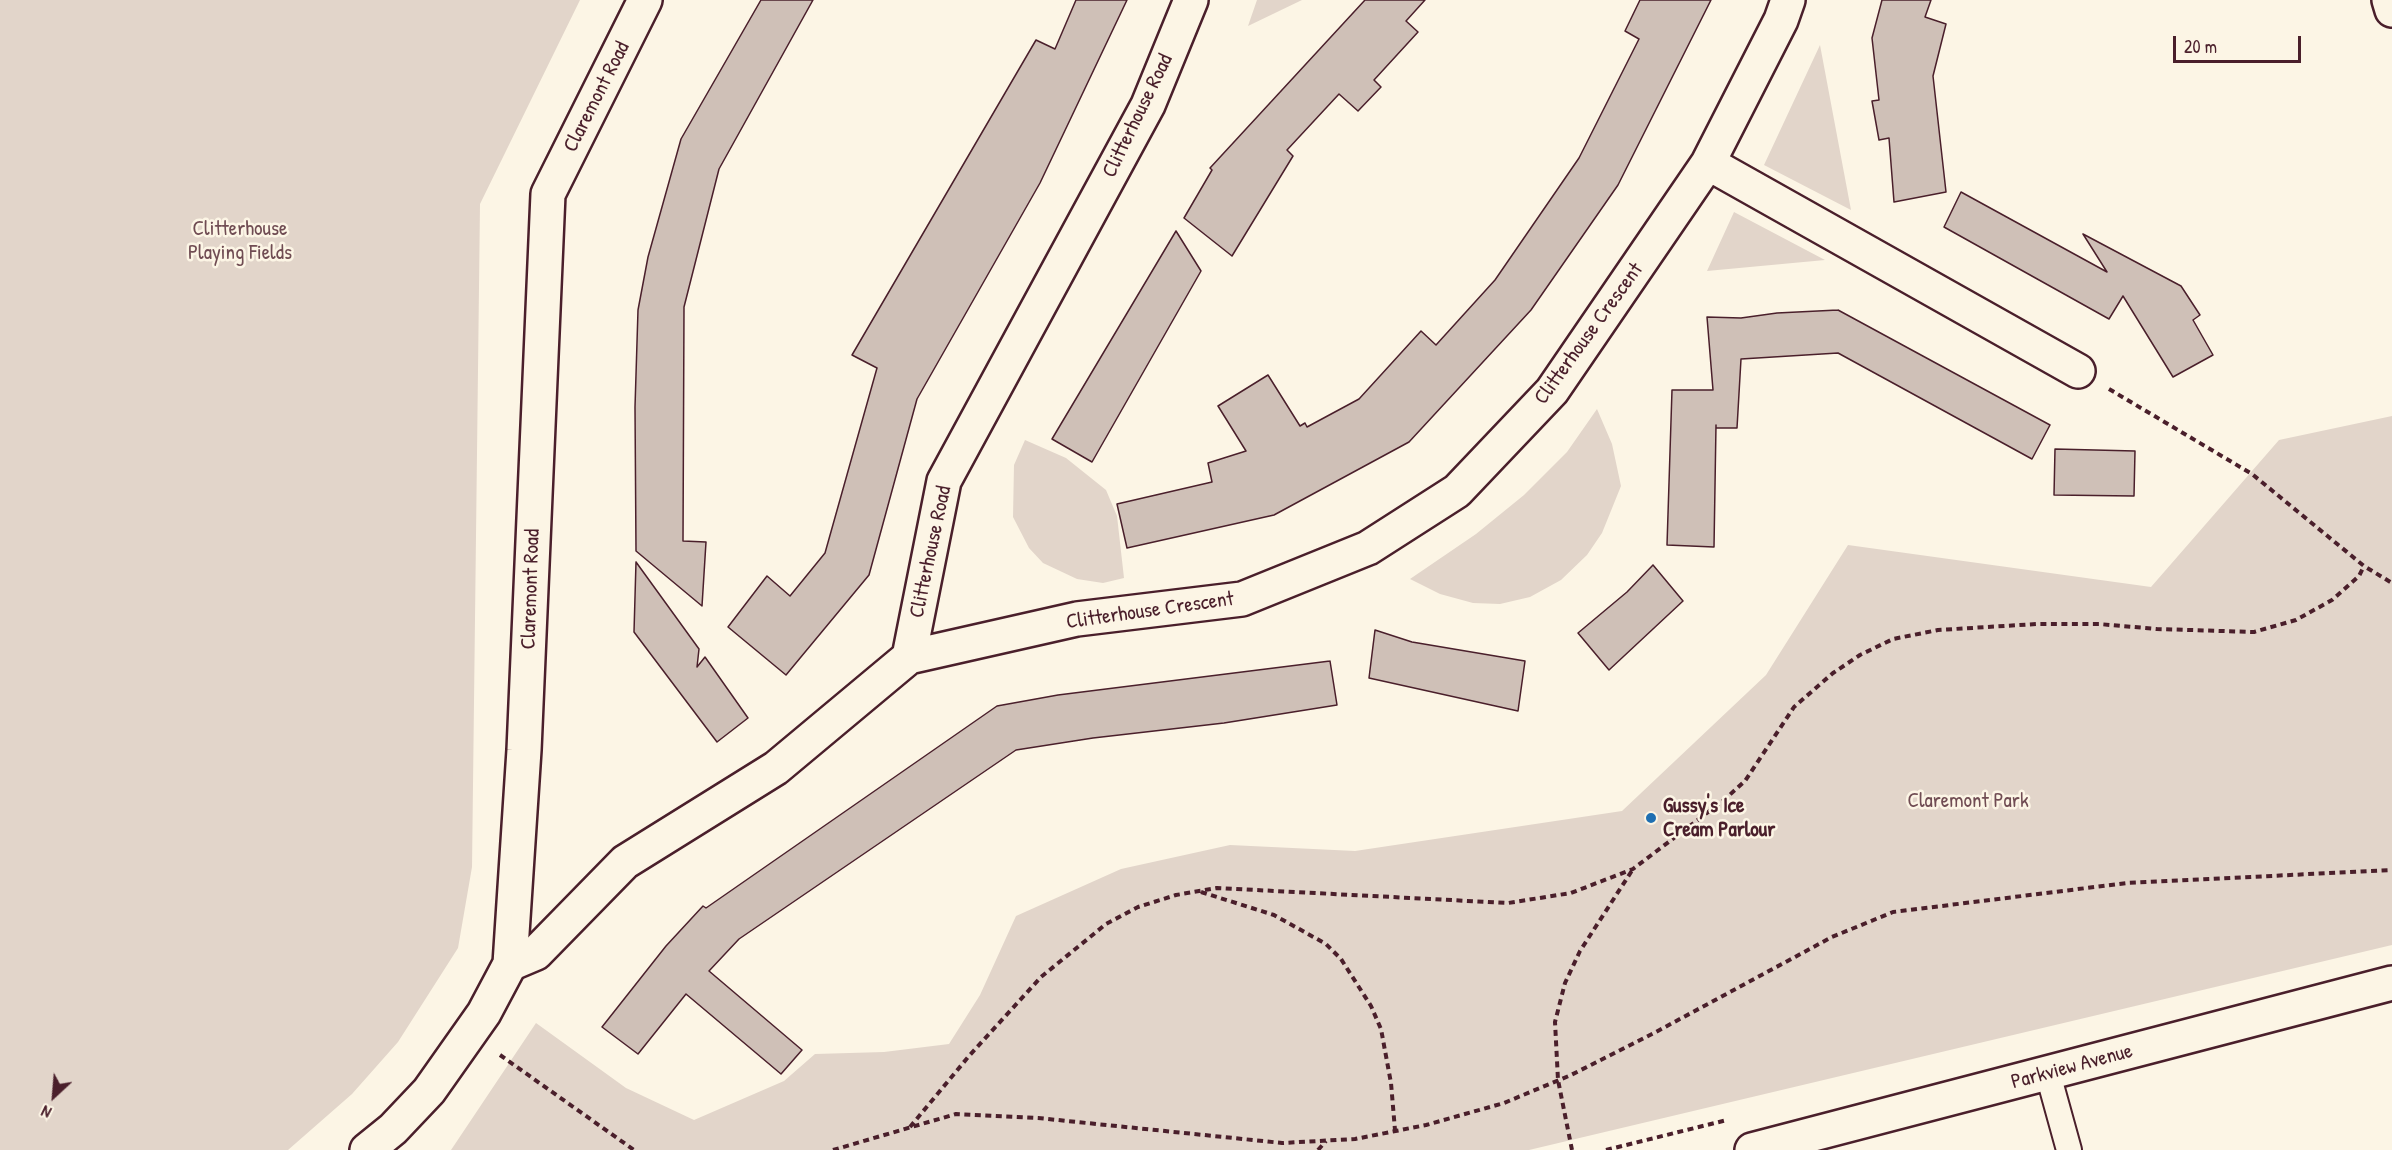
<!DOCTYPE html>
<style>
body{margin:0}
#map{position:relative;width:2392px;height:1150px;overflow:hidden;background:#fcf5e5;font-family:"Patrick Hand",sans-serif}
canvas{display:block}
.north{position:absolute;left:24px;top:1066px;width:60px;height:60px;-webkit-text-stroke:4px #fcf5e5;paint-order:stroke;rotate:206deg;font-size:16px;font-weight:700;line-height:24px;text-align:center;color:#4a1f2b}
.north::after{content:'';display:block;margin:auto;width:21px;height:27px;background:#4a1f2b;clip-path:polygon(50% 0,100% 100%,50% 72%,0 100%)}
.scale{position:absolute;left:2173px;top:36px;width:128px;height:27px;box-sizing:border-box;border:3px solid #4a1f2b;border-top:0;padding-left:8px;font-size:18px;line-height:21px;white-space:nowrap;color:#4a1f2b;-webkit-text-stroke:4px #fcf5e5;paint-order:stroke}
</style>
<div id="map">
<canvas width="2392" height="1150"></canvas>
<div class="north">N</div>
<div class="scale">20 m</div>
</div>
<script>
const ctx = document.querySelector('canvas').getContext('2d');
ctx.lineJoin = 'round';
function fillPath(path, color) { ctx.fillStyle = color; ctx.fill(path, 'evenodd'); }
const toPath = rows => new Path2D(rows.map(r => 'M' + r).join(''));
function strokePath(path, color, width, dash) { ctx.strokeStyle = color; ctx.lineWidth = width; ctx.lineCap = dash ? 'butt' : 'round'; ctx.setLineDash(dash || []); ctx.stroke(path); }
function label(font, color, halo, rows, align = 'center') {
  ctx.font = font + ' "Patrick Hand",sans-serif'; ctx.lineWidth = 5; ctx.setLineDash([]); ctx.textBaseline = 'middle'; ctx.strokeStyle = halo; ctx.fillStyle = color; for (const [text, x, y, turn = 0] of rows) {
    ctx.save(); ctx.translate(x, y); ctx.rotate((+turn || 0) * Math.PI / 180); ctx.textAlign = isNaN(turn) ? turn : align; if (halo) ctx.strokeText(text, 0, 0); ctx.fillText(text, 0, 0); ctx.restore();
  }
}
fillPath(toPath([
 [0,0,580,0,480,204,472,867,458,948,398,1042,352,1094,288,1150,0,1150],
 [1257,0,1302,0,1248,26],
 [1820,45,1851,210,1764,165],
 [1734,212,1825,260,1707,271],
 [1597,409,1612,444,1621,486,1602,533,1587,555,1561,580,1530,597,1500,604,1473,603,1440,594,1410,579,1476,534,1524,495,1567,452],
 [2392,416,2392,945,1529,1150,451,1150,536,1023,626,1088,694,1120,784,1081,815,1054,884,1052,949,1044,980,995,1016,916,1121,869,1230,845,1355,851,1622,811,1766,675,1848,545,2151,587,2279,440],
 [1025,440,1066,458,1106,490,1117,516,1124,578,1103,583,1077,579,1043,563,1029,548,1013,517,1014,465]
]), '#e2d5ca');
const building = toPath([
 [761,0,813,0,719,169,684,307,683,541,706,542,702,606,636,551,635,407,638,310,648,257,681,139,761,0],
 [1076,0,1127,0,1040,183,917,399,869,575,786,675,728,627,767,576,790,596,825,553,877,368,852,355,1036,40,1055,49,1076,0],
 [1365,0,1425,0,1406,21,1418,32,1374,80,1381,87,1358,111,1339,94,1287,150,1293,156,1232,256,1184,218,1212,170,1210,168,1365,0],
 [1640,0,1711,0,1618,185,1531,310,1409,442,1274,515,1127,548,1117,504,1212,482,1208,463,1246,451,1218,406,1268,375,1300,426,1305,423,1307,427,1359,399,1421,331,1436,345,1495,280,1579,158,1639,39,1625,31,1640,0],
 [1882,0,1931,0,1925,17,1946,24,1933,76,1946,192,1894,202,1889,138,1879,140,1872,101,1879,100,1872,38,1882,0],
 [1961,192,2107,272,2083,234,2181,286,2200,315,2193,320,2213,355,2173,377,2123,296,2109,319,1944,227,1961,192],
 [1176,231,1201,271,1092,462,1052,439,1176,231],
 [1838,310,2050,425,2032,459,1838,353,1741,359,1737,428,1716,428,1716,425,1714,547,1667,545,1672,390,1713,390,1707,317,1741,318,1777,313,1838,310],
 [2055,449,2135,451,2134,496,2054,495,2055,449],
 [636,562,699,649,697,667,705,657,748,718,717,742,634,632,636,562],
 [1653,565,1683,601,1609,670,1578,633,1627,592,1653,565],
 [1375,630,1412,642,1525,661,1518,711,1369,678,1375,630],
 [1330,661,1337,705,1224,723,1093,738,1016,750,739,939,709,971,802,1050,781,1074,686,994,638,1054,602,1027,666,946,703,906,706,908,997,706,1058,695,1330,661]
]);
fillPath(building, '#cfc0b7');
strokePath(building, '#4a1f2b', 1.5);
const lane = toPath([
 [2048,1074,2069,1150]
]);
const street = toPath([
 [2389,0,2392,10],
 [1708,163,2078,371],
 [909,657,1077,619,1242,599,1368,548,1457,491,1552,391,1708,163,1781,20,1788,0],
 [510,964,536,953,625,862,776,768,909,657,944,481,1148,105,1191,0],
 [1752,1150,2392,983]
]);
const secondary = toPath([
 [367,1150,393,1129,429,1091,484,1013,510,964,524,750,548,194,645,0]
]);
strokePath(lane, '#4a1f2b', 28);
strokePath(street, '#4a1f2b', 38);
strokePath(secondary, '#4a1f2b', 38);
strokePath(toPath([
 [2109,389,2252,474,2364,566,2392,583],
 [1201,892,1274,915,1326,944,1341,959,1371,1006,1381,1029,1391,1083,1395,1130],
 [500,1055,634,1150],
 [910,1127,969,1056,1041,977,1106,924,1138,907,1176,895,1217,888,1508,903,1571,893,1633,869,1724,800,1745,781,1794,707,1833,673,1860,655,1893,639,1938,630,2037,624,2099,624,2157,629,2254,632,2296,620,2332,600,2359,576,2364,566],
 [833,1150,956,1114,1038,1118,1282,1143,1355,1139,1426,1125,1504,1103,1571,1075,1654,1033,1832,937,1893,912,2127,883,2392,870],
 [1318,1150,1326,1141],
 [1572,1150,1558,1080,1555,1022,1565,983,1580,951,1633,869],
 [1606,1150,1727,1120]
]), '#4a1f2b', 4, [6, 4.5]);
strokePath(lane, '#fcf5e5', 24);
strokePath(street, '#fcf5e5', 33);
strokePath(secondary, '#fcf5e5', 33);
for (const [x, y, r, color] of [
 [1651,818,6,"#1f6fb2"]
]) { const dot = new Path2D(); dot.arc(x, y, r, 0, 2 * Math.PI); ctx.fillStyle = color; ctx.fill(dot); strokePath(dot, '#fcf5e5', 2); }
label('21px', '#4a1f2b', '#fcf5e5', [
 ["Claremont Road",597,97,-63],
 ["Clitterhouse Road",1138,116,-64],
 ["Clitterhouse Crescent",1589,334,-54],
 ["Clitterhouse Road",931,552,-78],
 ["Claremont Road",531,589,-88],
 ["Clitterhouse Crescent",1150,611,-8],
 ["Parkview Avenue",2072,1067,-15]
]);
label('21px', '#704c53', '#fcf5e5', [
 ["Clitterhouse",240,229],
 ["Playing Fields",240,253],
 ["Claremont Park",1968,801]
]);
label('bold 21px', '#4a1f2b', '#fcf5e5', [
 ["Gussy's Ice",1663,806],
 ["Cream Parlour",1663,830]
], 'left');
</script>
